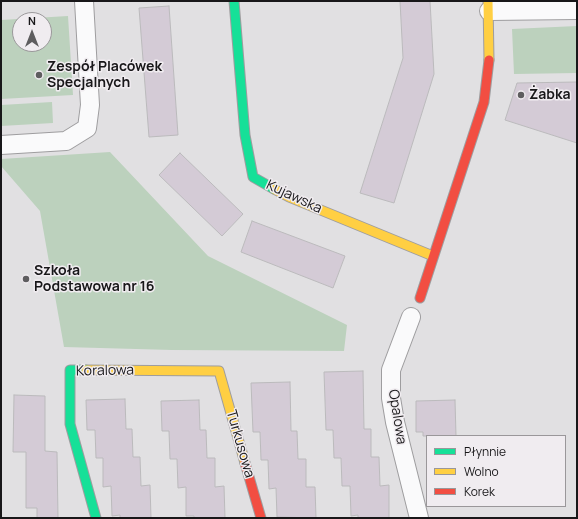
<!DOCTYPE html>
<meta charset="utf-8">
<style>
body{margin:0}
#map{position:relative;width:578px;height:519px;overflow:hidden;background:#e1e0e2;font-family:Manrope,sans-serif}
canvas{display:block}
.frame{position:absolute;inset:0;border:2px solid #181719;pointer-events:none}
.legend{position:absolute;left:426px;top:435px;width:140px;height:72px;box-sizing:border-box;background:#f0ecf0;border:1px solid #9a979a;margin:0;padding:5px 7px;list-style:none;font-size:12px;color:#181719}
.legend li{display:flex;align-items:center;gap:8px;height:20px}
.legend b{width:20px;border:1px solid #9a979a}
.north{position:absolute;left:12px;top:12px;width:40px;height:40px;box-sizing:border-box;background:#f0ecf0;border:1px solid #9a979a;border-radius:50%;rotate:0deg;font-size:11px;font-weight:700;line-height:16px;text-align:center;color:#181719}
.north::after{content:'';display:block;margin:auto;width:14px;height:18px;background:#5e5d5f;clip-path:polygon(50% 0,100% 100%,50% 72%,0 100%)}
</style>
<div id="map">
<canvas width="578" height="519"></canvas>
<div class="frame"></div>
<ul class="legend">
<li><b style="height:5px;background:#16e098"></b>Płynnie</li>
<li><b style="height:5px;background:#ffcf43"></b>Wolno</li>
<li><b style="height:5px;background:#f24e42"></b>Korek</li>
</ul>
<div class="north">N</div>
</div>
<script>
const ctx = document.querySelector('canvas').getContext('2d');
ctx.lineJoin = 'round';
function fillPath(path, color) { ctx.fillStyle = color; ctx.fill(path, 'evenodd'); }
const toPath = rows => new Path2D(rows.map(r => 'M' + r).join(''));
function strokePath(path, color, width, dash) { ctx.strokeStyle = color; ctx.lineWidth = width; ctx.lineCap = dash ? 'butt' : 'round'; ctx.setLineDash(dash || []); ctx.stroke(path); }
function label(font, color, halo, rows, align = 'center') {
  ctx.font = font + ' Manrope,sans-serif'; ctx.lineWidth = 3; ctx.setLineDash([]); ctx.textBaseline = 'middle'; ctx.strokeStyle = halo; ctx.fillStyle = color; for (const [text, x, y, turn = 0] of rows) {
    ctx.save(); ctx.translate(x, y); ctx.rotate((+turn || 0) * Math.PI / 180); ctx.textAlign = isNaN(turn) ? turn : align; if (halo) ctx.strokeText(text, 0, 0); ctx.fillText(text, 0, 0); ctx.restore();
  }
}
fillPath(toPath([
 [68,16,73,95,1,99,1,20],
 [20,20,44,20,44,44,20,44],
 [577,26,577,73,514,74,512,29],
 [52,102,53,123,1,126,1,105],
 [110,152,208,256,347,325,344,351,172,350,64,347,40,211,1,166,1,159]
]), '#bcd1bd');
const building = toPath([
 [400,1,430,1,434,74,394,203,360,193,403,58,400,1],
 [169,6,178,135,149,137,139,8,169,6],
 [577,82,577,143,505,120,517,83,577,82],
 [180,153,243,214,222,236,159,175,180,153],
 [252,221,345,256,333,288,241,252,252,221],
 [363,371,364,429,371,429,371,457,379,457,380,486,389,485,389,518,358,518,358,515,351,516,350,486,342,486,341,458,334,458,333,430,326,430,324,372,363,371],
 [290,382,291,431,297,431,298,459,306,459,306,487,315,487,316,518,277,517,276,488,269,489,268,460,261,460,260,432,253,432,251,383,290,382],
 [14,395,45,396,45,451,57,452,58,518,37,518,37,508,26,508,26,452,13,452,14,395],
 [125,399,126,429,132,429,133,457,140,457,141,486,150,485,151,518,120,518,120,515,112,516,111,486,103,487,103,458,96,458,95,430,87,430,86,400,125,399],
 [199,400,200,430,206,430,207,458,215,458,215,487,224,486,225,518,194,518,194,516,186,516,186,487,178,488,177,459,170,459,169,431,162,431,161,401,199,400],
 [455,400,456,436,423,436,423,432,416,432,416,401,455,400]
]);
fillPath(building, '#d4cbd6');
strokePath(building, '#bbbabc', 1);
const street = toPath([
 [489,11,577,10],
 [1,145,66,141,87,128,90,105,84,1],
 [411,317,391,370,391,398,395,422,419,518]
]);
const fast = toPath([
 [234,1,245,135,253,177,274,189],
 [86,370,70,370,70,424,96,518]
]);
const slow = toPath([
 [488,1,489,60],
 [274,189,289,197,433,256],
 [86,370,219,371,245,463]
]);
const jam = toPath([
 [420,298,484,102,489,60],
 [245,463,261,518]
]);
strokePath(street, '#9e9d9f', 20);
strokePath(fast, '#9e9d9f', 11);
strokePath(slow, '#9e9d9f', 11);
strokePath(jam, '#9e9d9f', 11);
strokePath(street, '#fafafb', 18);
strokePath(fast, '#16e098', 9);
strokePath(slow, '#ffcf43', 9);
strokePath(jam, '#f24e42', 9);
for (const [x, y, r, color] of [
 [39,75,4,"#5e5d5f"],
 [521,95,4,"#5e5d5f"],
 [26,279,4,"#5e5d5f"]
]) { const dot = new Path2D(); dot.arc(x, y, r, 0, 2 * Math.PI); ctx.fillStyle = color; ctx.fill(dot); strokePath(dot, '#f0ecf0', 1.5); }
label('bold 14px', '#181719', '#f0ecf0', [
 ["Zespół Placówek",47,67],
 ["Specjalnych",47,83],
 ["Żabka",529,95],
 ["Szkoła",34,271],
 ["Podstawowa nr 16",34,287]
], 'left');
label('14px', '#181719', '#f0ecf0', [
 ["Kujawska",294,197,25],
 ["Koralowa",105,371,-1],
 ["Opalowa",397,417,81],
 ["Turkusowa",240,444,74]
]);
</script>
